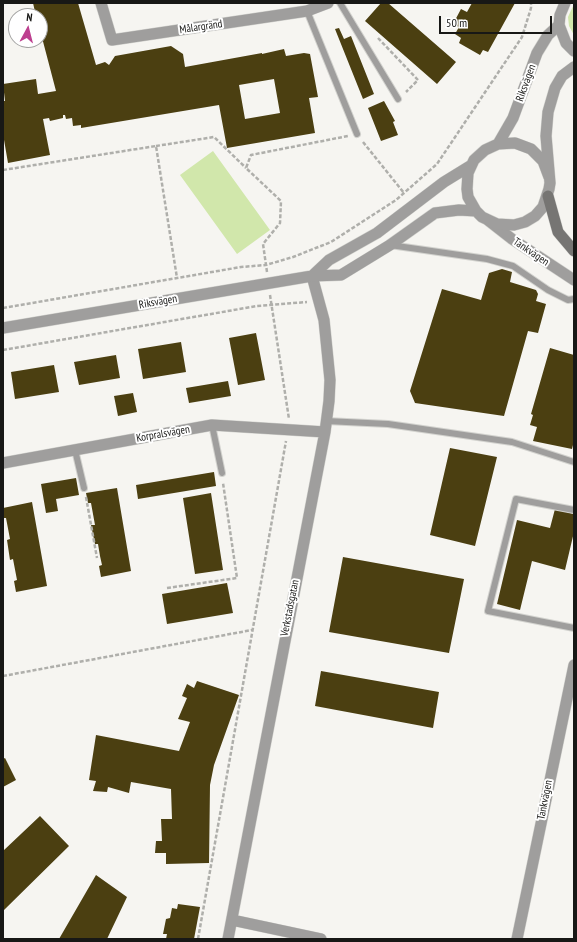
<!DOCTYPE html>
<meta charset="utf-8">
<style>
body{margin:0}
#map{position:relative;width:577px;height:942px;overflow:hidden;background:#f6f5f1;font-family:"PT Sans Narrow",sans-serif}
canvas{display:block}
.frame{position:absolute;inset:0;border:4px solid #181816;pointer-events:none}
.north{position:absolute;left:8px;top:8px;width:40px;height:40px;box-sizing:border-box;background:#fff;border:1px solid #a3a3a2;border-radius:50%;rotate:7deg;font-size:11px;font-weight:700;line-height:16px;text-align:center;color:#181816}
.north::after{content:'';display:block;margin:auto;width:14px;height:18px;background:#bd408f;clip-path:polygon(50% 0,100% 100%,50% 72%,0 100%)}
.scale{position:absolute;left:439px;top:16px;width:113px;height:18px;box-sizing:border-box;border:2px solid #181816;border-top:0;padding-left:5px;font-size:12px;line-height:14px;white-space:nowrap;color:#181816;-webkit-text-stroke:3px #fff;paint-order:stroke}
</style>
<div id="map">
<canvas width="577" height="942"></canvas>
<div class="frame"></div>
<div class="north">N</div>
<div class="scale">50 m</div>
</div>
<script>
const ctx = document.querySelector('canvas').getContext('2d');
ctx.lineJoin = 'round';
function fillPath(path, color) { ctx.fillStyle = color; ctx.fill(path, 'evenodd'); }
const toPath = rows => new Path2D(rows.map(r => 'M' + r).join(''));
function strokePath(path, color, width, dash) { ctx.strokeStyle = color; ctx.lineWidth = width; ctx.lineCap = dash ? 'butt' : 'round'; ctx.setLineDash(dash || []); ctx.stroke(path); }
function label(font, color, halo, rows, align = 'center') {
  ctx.font = font + ' "PT Sans Narrow",sans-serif'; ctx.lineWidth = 4; ctx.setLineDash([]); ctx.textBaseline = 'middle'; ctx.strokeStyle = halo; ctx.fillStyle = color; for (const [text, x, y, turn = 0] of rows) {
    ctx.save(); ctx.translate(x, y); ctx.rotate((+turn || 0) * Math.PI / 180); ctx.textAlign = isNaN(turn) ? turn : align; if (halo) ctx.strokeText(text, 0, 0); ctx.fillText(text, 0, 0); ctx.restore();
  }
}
fillPath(toPath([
 [574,4,574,35,569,26,568,17],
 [213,151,270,230,237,254,180,175]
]), '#d1e7ab');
fillPath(toPath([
 [33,3,78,3,96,65,105,62,109,65,115,56,171,46,183,54,185,67,262,53,262,54,284,49,286,56,304,53,310,54,318,97,309,98,315,133,227,148,219,105,81,128,81,125,73,126,72,118,66,119,65,115,63,115,63,118,50,121,49,118,43,119,50,155,8,163,3,134,3,101,5,101,3,84,36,79,38,94,56,91,40,30,40,16,36,16],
 [274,79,280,113,245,119,239,85],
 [381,3,388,3,456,62,437,84,365,21],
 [472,3,515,3,488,52,483,50,480,55,459,43,461,38,455,34,459,27,453,24,461,9,467,12],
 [339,28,344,39,351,36,374,94,363,99,335,29],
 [384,101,395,121,393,122,398,135,381,141,368,108],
 [502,269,512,272,510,282,536,290,538,294,536,301,546,304,538,333,528,331,504,416,415,403,410,391,442,289,481,300,489,273],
 [256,333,265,380,238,385,229,338],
 [181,342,186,372,143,379,138,349],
 [550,348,574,355,574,441,572,449,533,441,537,427,530,425,533,415,531,414],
 [116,355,120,378,79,385,74,362],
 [54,365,59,392,15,399,11,372],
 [228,381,231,396,189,403,186,388],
 [133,393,137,412,118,416,114,396],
 [450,448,497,457,475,546,430,535],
 [214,472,216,486,138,499,136,485],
 [76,478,79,495,56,499,58,511,46,513,41,484],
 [117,488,131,571,101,577,99,566,102,565,100,556,98,544,95,544,91,525,95,525,91,503,88,503,86,493],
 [211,493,223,570,195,574,183,498],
 [32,502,47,586,16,592,14,581,17,580,13,559,10,560,7,540,10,539,6,518,3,518,3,508],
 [555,509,574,514,574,532,565,570,532,561,520,610,497,604,517,520,550,528],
 [343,557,464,579,449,653,329,632],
 [227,583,233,613,167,624,162,594],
 [321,671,439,692,433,728,315,706],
 [197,681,239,695,214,765,210,785,209,863,166,864,166,853,155,853,156,841,162,841,161,819,172,819,171,789,131,782,129,793,108,787,107,792,93,791,96,781,89,780,96,735,179,751,190,722,178,719,187,698,182,696,187,684,194,688],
 [5,758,16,780,3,787,3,759],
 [40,816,69,846,3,911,3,851],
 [96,875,127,897,107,939,59,939],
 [178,904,200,907,194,939,166,939,167,934,163,934,166,919,170,918,172,908,177,909]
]), '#4b3f11');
const service = toPath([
 [340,3,398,99],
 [307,11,357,134],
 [390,245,487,259,513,266,548,290,568,300,574,299],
 [326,421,388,424,512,442,574,462],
 [212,425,222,473],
 [75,450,84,488],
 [574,510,516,499,488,611,574,628]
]);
const minor = toPath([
 [101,3,112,40,307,11,328,3],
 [489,221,512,239,574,280],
 [3,463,212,425,325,432],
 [232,920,321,939],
 [228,939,325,432,329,401,330,380,324,320,312,276],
 [517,939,574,665]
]);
const tertiary = toPath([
 [565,3,560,15,559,25,566,43,574,51],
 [498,144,513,118,537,53,548,35,559,25],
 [549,177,543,161,531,149,515,143,498,144,485,150,474,160,468,173,467,189,468,197,476,211,482,217,497,224,514,225,525,222,535,216,543,207,549,189,550,183,546,136,548,112,555,88,562,76,574,67],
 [312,276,329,260,377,233,444,182,470,166],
 [3,328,312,276,341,275,390,245,435,213,459,210,476,211]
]);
const secondary = toPath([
 [548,196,558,232,574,251]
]);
strokePath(service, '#d2d2ce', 8);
strokePath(minor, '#d2d2ce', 12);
strokePath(tertiary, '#d2d2ce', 12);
strokePath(secondary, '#d2d2ce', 12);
strokePath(toPath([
 [378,38,418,80,406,92],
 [363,142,404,193],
 [156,146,214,137,246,168],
 [3,170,156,146,177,278],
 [267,272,263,244,280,223,281,201,246,168,251,155,348,136],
 [270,295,289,419],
 [3,308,241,267,266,265,293,257,331,242,396,200,437,164,522,37,531,8,531,3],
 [3,350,257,306,307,302],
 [86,497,97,558],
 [167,588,237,578,223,483],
 [3,676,252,630],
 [198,939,286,441]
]), '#afafab', 2.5, [4, 2]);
strokePath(service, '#9f9e9d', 6);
strokePath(minor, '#9f9e9d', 11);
strokePath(tertiary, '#9f9e9d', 11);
strokePath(secondary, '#767573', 11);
label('11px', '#181816', '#fff', [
 ["Målargränd",201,27,-8],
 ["Riksvägen",526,83,-70],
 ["Tankvägen",531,252,34],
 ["Riksvägen",158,302,-10],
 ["Korpralsvägen",163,434,-10],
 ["Verkstadsgatan",290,608,-79],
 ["Tankvägen",545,800,-79]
]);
</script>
